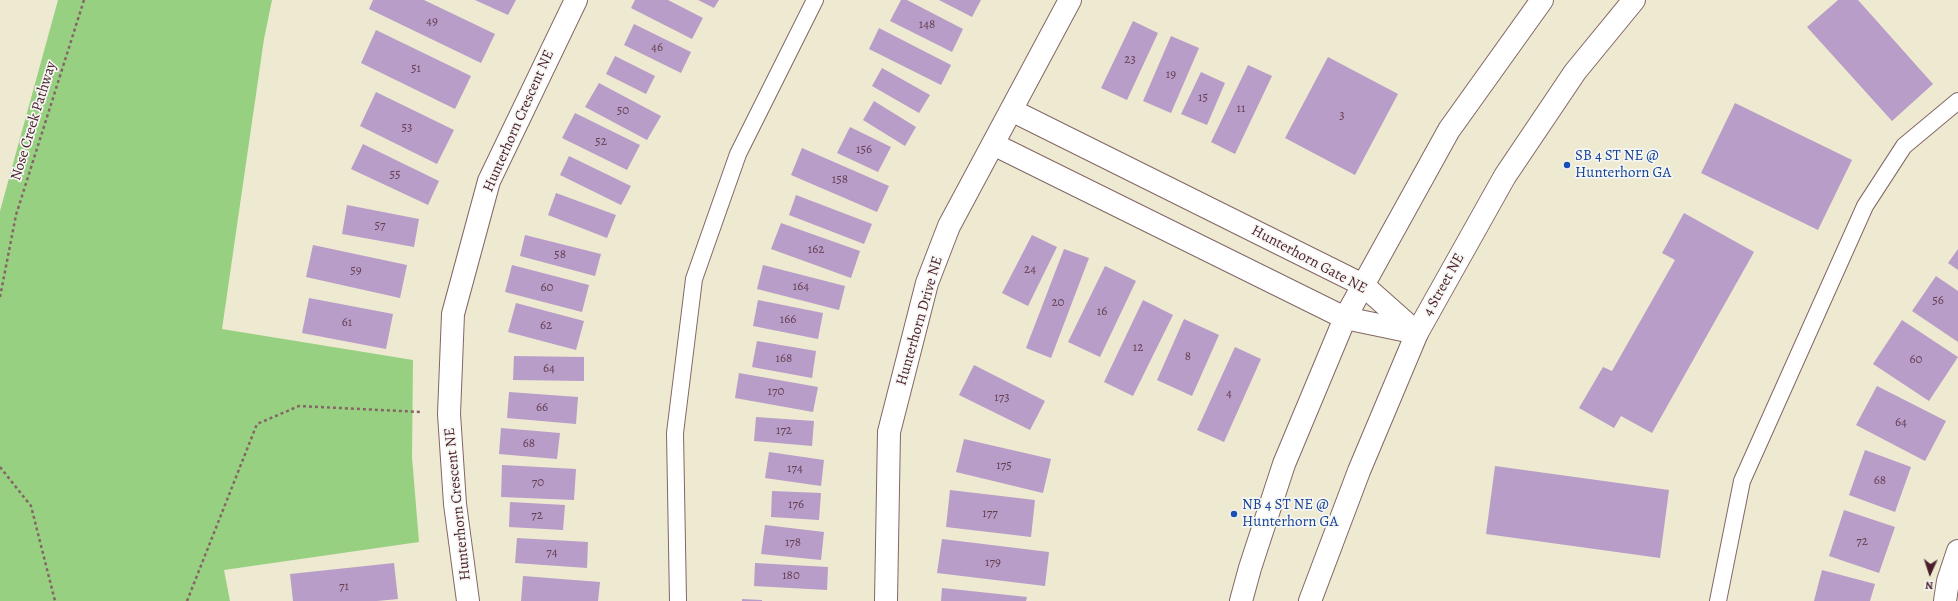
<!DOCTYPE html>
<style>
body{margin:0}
#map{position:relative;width:1958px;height:601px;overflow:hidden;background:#eee9d1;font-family:Alegreya,serif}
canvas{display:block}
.north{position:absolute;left:1910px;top:553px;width:40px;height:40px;-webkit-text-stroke:3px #f6f6f2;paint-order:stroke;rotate:183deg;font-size:11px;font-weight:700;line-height:16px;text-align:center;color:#4a1f2b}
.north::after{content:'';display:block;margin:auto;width:14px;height:18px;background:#4a1f2b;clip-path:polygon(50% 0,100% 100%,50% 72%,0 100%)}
</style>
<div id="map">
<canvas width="1958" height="601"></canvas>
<div class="north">N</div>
</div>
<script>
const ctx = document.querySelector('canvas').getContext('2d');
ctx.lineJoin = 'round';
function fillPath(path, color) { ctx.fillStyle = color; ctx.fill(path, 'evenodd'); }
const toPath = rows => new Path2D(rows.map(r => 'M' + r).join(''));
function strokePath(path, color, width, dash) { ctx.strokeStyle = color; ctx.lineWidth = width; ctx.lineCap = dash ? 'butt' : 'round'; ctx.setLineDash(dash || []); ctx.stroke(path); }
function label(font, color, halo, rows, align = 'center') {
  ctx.font = font + ' Alegreya,serif'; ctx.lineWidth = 3.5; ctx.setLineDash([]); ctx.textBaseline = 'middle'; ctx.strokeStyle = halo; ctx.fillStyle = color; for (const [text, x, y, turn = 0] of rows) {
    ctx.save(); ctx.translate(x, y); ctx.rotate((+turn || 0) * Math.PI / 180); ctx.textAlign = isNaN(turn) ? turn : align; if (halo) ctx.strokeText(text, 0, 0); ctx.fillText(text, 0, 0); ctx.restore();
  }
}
fillPath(toPath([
 [58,0,272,0,264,39,222,329,413,360,412,457,419,542,224,570,230,601,0,601,0,211]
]), '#98d082');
fillPath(toPath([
 [373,0,424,0,495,34,481,63,369,9],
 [475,0,516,0,508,15],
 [635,0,668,0,703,18,692,39,631,8],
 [698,0,719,0,714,8],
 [901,0,907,0,963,29,952,52,890,21],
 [939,0,981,0,972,17],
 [1838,0,1858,0,1933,84,1892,121,1807,27],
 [1133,21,1158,33,1127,100,1101,88],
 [634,24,691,52,681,73,624,45],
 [879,28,951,65,941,85,869,49],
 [376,30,471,76,455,109,361,63],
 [1171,36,1199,48,1171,113,1143,101],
 [615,56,655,76,646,94,606,74],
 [1328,57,1398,94,1355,175,1285,138],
 [1248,65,1272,76,1235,154,1211,142],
 [882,68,930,95,919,113,872,86],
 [1201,72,1225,83,1207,125,1181,114],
 [599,83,661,116,647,140,585,107],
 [376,92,454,130,437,164,360,126],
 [874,101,916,127,905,146,863,120],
 [1735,103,1852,160,1818,230,1701,173],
 [575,113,640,145,627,170,562,138],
 [850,127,891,147,878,172,837,153],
 [363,144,439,181,428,205,351,169],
 [802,148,889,186,877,212,791,175],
 [569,156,631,186,621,205,560,175],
 [556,193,616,215,607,238,548,215],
 [796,195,872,224,864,244,789,215],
 [347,205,419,219,414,247,342,234],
 [1684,213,1754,252,1652,433,1621,416,1614,428,1579,408,1603,367,1612,371,1675,260,1662,253],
 [781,223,860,251,851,278,771,249],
 [525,235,601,254,595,276,520,256],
 [1032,235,1057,247,1028,306,1002,293],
 [313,245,407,265,400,298,306,277],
 [1064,249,1089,258,1051,358,1026,348],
 [1958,249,1958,270,1948,263],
 [512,265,589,285,582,312,505,292],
 [763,265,845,286,839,310,757,289],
 [1105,266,1136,281,1100,357,1068,342],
 [1936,276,1958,291,1958,342,1912,311],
 [309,298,393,314,386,349,302,333],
 [758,300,823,313,818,339,753,326],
 [1143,300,1173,315,1133,396,1104,382],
 [516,303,584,321,576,350,508,332],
 [1184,319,1219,335,1192,396,1157,380],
 [1902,320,1958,357,1929,401,1873,364],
 [757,341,816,351,812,378,752,367],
 [1235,347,1261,359,1224,442,1197,430],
 [514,356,584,357,584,381,513,380],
 [974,365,1045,401,1030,430,959,395],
 [739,373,818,387,813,412,735,398],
 [1877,386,1946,421,1925,461,1856,425],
 [509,392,578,397,576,424,507,418],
 [756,417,814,421,812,446,754,441],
 [501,428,560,433,557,459,499,454],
 [964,439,1051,459,1043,493,956,472],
 [1865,450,1911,467,1895,512,1849,495],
 [769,452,824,460,821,486,765,478],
 [502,465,576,469,574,500,501,497],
 [1495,466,1669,490,1660,558,1486,534],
 [950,490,1035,500,1031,537,946,527],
 [772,491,821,493,819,520,771,517],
 [510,502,565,505,563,530,509,527],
 [1844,510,1895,527,1879,573,1829,556],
 [765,525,824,532,821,560,761,554],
 [517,538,588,542,587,568,515,563],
 [942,539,1049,552,1045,586,937,573],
 [394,563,398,599,377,601,293,601,290,574],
 [755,563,828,567,827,590,754,586],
 [1822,570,1875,584,1870,601,1814,601],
 [523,576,600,582,598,601,521,601],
 [942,588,1027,597,1026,601,941,601],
 [742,599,762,600,762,601,742,601]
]), '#b89dc8');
const service = toPath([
 [678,601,675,433,694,279,738,154,815,0],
 [1718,601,1742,481,1865,206,1904,146,1958,101]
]);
const minor = toPath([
 [1011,110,1363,285,1416,332],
 [993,144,1345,318,1417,333],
 [468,601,455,504,449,414,453,314,489,181,576,0],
 [886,601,889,432,927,283,949,226,1070,0],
 [1945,601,1948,581,1958,551]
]);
const secondary = toPath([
 [1241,601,1250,568,1284,464,1345,318,1449,130,1542,0],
 [1310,601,1359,471,1417,333,1505,176,1575,72,1634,0]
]);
strokePath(service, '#836665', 18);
strokePath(minor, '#836665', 24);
strokePath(secondary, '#836665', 24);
strokePath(toPath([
 [0,297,16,215,84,0],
 [0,467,31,506,55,601],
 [187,601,257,424,299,406,421,412]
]), '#836665', 2.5, [3, 3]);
strokePath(service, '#fff', 16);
strokePath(minor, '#fff', 22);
strokePath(secondary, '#fff', 22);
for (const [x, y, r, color] of [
 [1567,165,4,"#1a4fb4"],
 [1234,514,4,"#1a4fb4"]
]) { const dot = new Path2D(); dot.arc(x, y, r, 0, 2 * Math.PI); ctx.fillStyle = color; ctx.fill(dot); strokePath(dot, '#f6f6f2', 1.5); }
label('13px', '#663e52', null, [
 ["49",432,22],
 ["148",927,25],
 ["46",657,48],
 ["23",1130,60],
 ["51",416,69],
 ["19",1171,75],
 ["15",1203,98],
 ["11",1241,109],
 ["50",623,111],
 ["3",1342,116],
 ["53",407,128],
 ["52",601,142],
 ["156",864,150],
 ["55",395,175],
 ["158",840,180],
 ["57",380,226],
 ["162",816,250],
 ["58",560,255],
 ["24",1030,270],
 ["59",356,271],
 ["164",801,287],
 ["60",547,288],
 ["56",1938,301],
 ["20",1058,303],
 ["16",1102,312],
 ["166",788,320],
 ["61",347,323],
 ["62",546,326],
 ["12",1138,348],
 ["8",1188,357],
 ["168",784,359],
 ["60",1916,360],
 ["64",549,369],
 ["170",776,392],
 ["4",1229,394],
 ["173",1002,398],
 ["66",542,408],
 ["64",1901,423],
 ["172",784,431],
 ["68",529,444],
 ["175",1004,466],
 ["174",795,469],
 ["68",1880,481],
 ["70",538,483],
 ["176",796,505],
 ["177",990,514],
 ["72",537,516],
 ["72",1862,542],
 ["178",793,543],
 ["74",552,553],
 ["179",993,563],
 ["180",791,576],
 ["71",344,587]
]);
label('15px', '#4a1f2b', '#f6f6f2', [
 ["Nose Creek Pathway",34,121,-73],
 ["Hunterhorn Crescent NE",519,121,-66],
 ["Hunterhorn Gate NE",1309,260,28],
 ["4 Street NE",1444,285,-61],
 ["Hunterhorn Drive NE",920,321,-74],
 ["Hunterhorn Crescent NE",458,504,-96]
]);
label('15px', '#164399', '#f6f6f2', [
 ["SB 4 ST NE @",1575,156],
 ["Hunterhorn GA",1575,173],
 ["NB 4 ST NE @",1242,505],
 ["Hunterhorn GA",1242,522]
], 'left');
</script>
